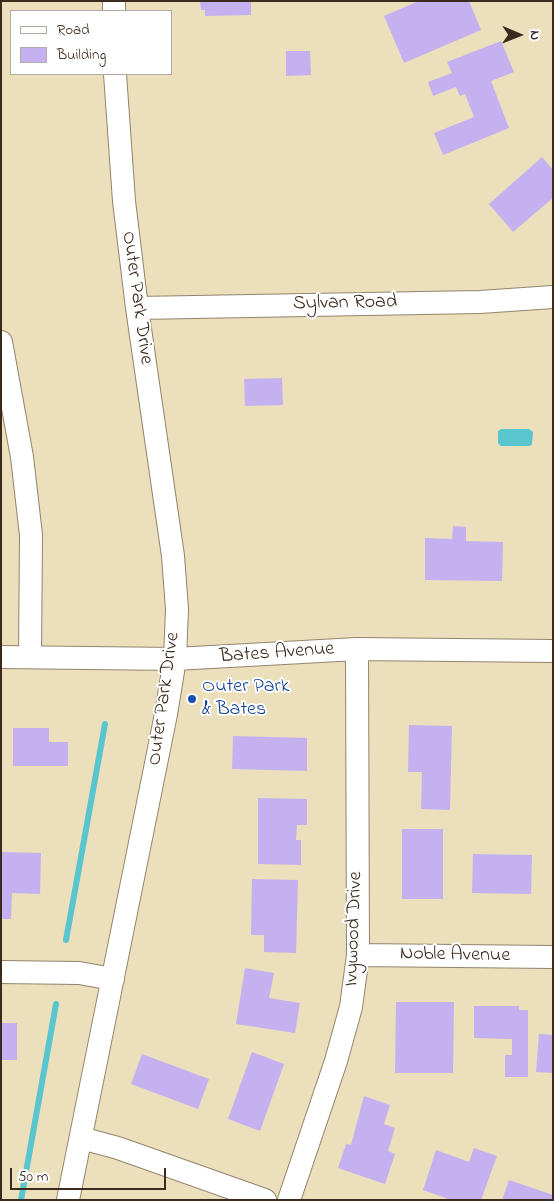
<!DOCTYPE html>
<style>
body{margin:0}
#map{position:relative;width:554px;height:1201px;overflow:hidden;background:#ebdfbc;font-family:"Indie Flower",sans-serif}
canvas{display:block}
.frame{position:absolute;inset:0;border:2px solid #3b2a1e;pointer-events:none}
.legend{position:absolute;left:10px;top:10px;width:162px;height:65px;box-sizing:border-box;background:#fff;border:1px solid #b1aaa5;margin:0;padding:6px 9px;list-style:none;font-size:15px;color:#3b2a1e}
.legend li{display:flex;align-items:center;gap:10px;height:25px}
.legend b{width:25px;border:1px solid #b1aaa5}
.north{position:absolute;left:494px;top:10px;width:50px;height:50px;-webkit-text-stroke:4px #fff;paint-order:stroke;rotate:91deg;font-size:14px;font-weight:700;line-height:20px;text-align:center;color:#3b2a1e}
.north::after{content:'';display:block;margin:auto;width:18px;height:22px;background:#3b2a1e;clip-path:polygon(50% 0,100% 100%,50% 72%,0 100%)}
.scale{position:absolute;left:10px;top:1168px;width:156px;height:22px;box-sizing:border-box;border:2px solid #3b2a1e;border-top:0;padding-left:6px;font-size:15px;line-height:18px;white-space:nowrap;color:#3b2a1e;-webkit-text-stroke:4px #fff;paint-order:stroke}
</style>
<div id="map">
<canvas width="554" height="1201"></canvas>
<div class="frame"></div>
<ul class="legend">
<li><b style="height:6px;background:#fff"></b>Road</li>
<li><b style="height:14px;background:#c5b1ef"></b>Building</li>
</ul>
<div class="north">N</div>
<div class="scale">50 m</div>
</div>
<script>
const ctx = document.querySelector('canvas').getContext('2d');
ctx.lineJoin = 'round';
function fillPath(path, color) { ctx.fillStyle = color; ctx.fill(path, 'evenodd'); }
const toPath = rows => new Path2D(rows.map(r => 'M' + r).join(''));
function strokePath(path, color, width, dash) { ctx.strokeStyle = color; ctx.lineWidth = width; ctx.lineCap = dash ? 'butt' : 'round'; ctx.setLineDash(dash || []); ctx.stroke(path); }
function label(font, color, halo, rows, align = 'center') {
  ctx.font = font + ' "Indie Flower",sans-serif'; ctx.lineWidth = 4; ctx.setLineDash([]); ctx.textBaseline = 'middle'; ctx.strokeStyle = halo; ctx.fillStyle = color; for (const [text, x, y, turn = 0] of rows) {
    ctx.save(); ctx.translate(x, y); ctx.rotate((+turn || 0) * Math.PI / 180); ctx.textAlign = isNaN(turn) ? turn : align; if (halo) ctx.strokeText(text, 0, 0); ctx.fillText(text, 0, 0); ctx.restore();
  }
}
fillPath(toPath([
 [501,429,529,429,533,432,532,444,530,446,501,446,498,443,498,431]
]), '#59c6cf');
strokePath(toPath([
 [66,940,105,724],
 [21,1200,56,1004]
]), '#59c6cf', 6);
fillPath(toPath([
 [200,1,251,1,251,15,205,16,205,10,201,10],
 [419,1,469,1,481,30,404,63,384,16],
 [501,41,514,72,491,81,509,128,443,155,434,133,474,117,465,94,460,96,456,87,433,96,428,82,452,73,447,62],
 [286,51,310,51,311,75,286,76],
 [542,157,553,170,553,198,513,232,489,204],
 [282,378,283,405,245,406,244,379],
 [453,526,466,527,466,541,503,542,502,581,425,580,425,538,452,539],
 [409,725,452,726,450,810,421,809,422,772,408,772],
 [13,728,49,728,49,742,68,742,68,766,13,766],
 [233,736,307,738,307,771,232,769],
 [258,798,307,799,307,825,297,825,296,840,301,840,301,865,258,864],
 [402,829,443,829,443,899,402,899],
 [1,852,41,853,40,894,12,893,11,919,1,919],
 [473,854,532,855,531,894,472,893],
 [252,879,298,880,296,953,264,952,264,935,251,935],
 [245,968,274,973,269,998,300,1003,295,1033,236,1024],
 [396,1002,454,1002,453,1073,395,1073],
 [474,1006,519,1006,519,1010,528,1010,528,1077,505,1077,505,1055,512,1055,512,1039,474,1038],
 [1,1023,17,1023,17,1060,1,1060],
 [539,1034,553,1035,553,1073,536,1072],
 [252,1052,284,1064,260,1131,228,1119],
 [142,1054,209,1079,198,1109,131,1084],
 [364,1096,390,1105,384,1124,395,1128,388,1151,395,1154,385,1184,338,1168,346,1144,351,1145],
 [474,1148,497,1156,481,1200,451,1200,423,1190,436,1150,469,1162],
 [509,1180,553,1195,553,1200,502,1200]
]), '#c5b1ef');
const minor = toPath([
 [114,1,114,11],
 [137,308,480,302,553,297],
 [1,342,22,457,31,535,30,657],
 [1,657,175,659,357,649,553,651],
 [358,955,553,957],
 [1,972,79,973,113,979],
 [81,1138,118,1148,265,1200],
 [68,1200,166,714,175,659,177,609,173,556,137,308,124,201,115,74],
 [289,1200,336,1061,351,1007,358,955,357,649]
]);
strokePath(minor, '#93846d', 24);
strokePath(minor, '#fff', 22);
for (const [x, y, r, color] of [
 [192,699,5,"#1a4fb4"]
]) { const dot = new Path2D(); dot.arc(x, y, r, 0, 2 * Math.PI); ctx.fillStyle = color; ctx.fill(dot); strokePath(dot, '#fff', 2); }
label('20px', '#3b2a1e', '#fff', [
 ["Outer Park Drive",136,298,82],
 ["Sylvan Road",345,304,-1],
 ["Bates Avenue",277,654,-4],
 ["Outer Park Drive",165,699,-82],
 ["Ivywood Drive",355,929,-88],
 ["Noble Avenue",455,956,1]
]);
label('20px', '#164399', '#fff', [
 ["Outer Park",202,688],
 ["& Bates",202,711]
], 'left');
</script>
